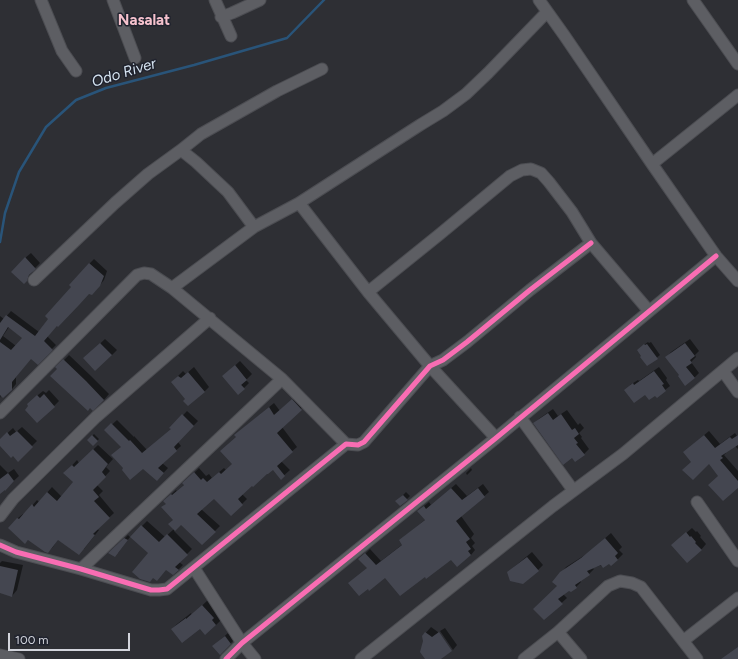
<!DOCTYPE html>
<style>
body{margin:0}
#map{position:relative;width:738px;height:659px;overflow:hidden;background:#2e2f34;font-family:Figtree,sans-serif}
canvas{display:block}
.scale{position:absolute;left:8px;top:633px;width:122px;height:18px;box-sizing:border-box;border:2px solid #d3d5dc;border-top:0;padding-left:5px;font-size:12px;line-height:14px;white-space:nowrap;color:#d3d5dc;-webkit-text-stroke:3px #20232e;paint-order:stroke}
</style>
<div id="map">
<canvas width="738" height="659"></canvas>
<div class="scale">100 m</div>
</div>
<script>
const ctx = document.querySelector('canvas').getContext('2d');
ctx.lineJoin = 'round';
function fillPath(path, color) { ctx.fillStyle = color; ctx.fill(path, 'evenodd'); }
const toPath = rows => new Path2D(rows.map(r => 'M' + r).join(''));
function strokePath(path, color, width, dash) { ctx.strokeStyle = color; ctx.lineWidth = width; ctx.lineCap = dash ? 'butt' : 'round'; ctx.setLineDash(dash || []); ctx.stroke(path); }
function label(font, color, halo, rows, align = 'center') {
  ctx.font = font + ' Figtree,sans-serif'; ctx.lineWidth = 3; ctx.setLineDash([]); ctx.textBaseline = 'middle'; ctx.strokeStyle = halo; ctx.fillStyle = color; for (const [text, x, y, turn = 0] of rows) {
    ctx.save(); ctx.translate(x, y); ctx.rotate((+turn || 0) * Math.PI / 180); ctx.textAlign = isNaN(turn) ? turn : align; if (halo) ctx.strokeText(text, 0, 0); ctx.fillText(text, 0, 0); ctx.restore();
  }
}
fillPath(toPath([
 [31,253,40,263,34,269,32,275,24,283,25,258],
 [94,259,107,271,104,280,96,290,89,293,47,336,56,345,38,363,31,358,16,377,16,384,12,389,1,395,0,398,0,316,4,319,11,311,39,332,89,264],
 [9,327,23,338,16,346,3,336],
 [105,339,117,350,112,355,90,353],
 [690,339,699,351,695,355,696,357,691,362,699,373,694,378,680,375,667,357,671,352],
 [648,342,649,343,651,342,660,355,648,365,641,347],
 [69,355,91,376,109,394,104,400,57,367],
 [240,361,252,374,246,380,249,383,244,388,229,371],
 [194,367,209,387,204,392,186,399,172,382,183,371,186,374],
 [659,367,667,378,666,380,670,386,665,390,655,395,645,393,630,385,638,380,639,381],
 [49,390,59,401,54,406,33,399,43,391,46,393],
 [297,395,306,404,282,427,297,447,281,461,290,470,281,478,273,469,252,484,242,494,247,499,231,515,214,497,201,509,220,526,202,544,181,524,174,531,192,549,179,562,183,565,178,570,149,553,131,537,147,521,165,537,174,529,174,520,167,504,164,501,176,490,177,491,185,484,184,483,199,468,206,476,209,474,212,478,224,468,226,470,233,464,237,436,241,430,274,403,280,411],
 [553,409,558,416,567,410,578,425,580,423,584,428,579,433,582,437,581,438,589,449,584,454,534,423,540,418],
 [187,411,198,421,178,442,181,446,162,463,168,468,157,480,143,468,125,468,122,447,106,430,117,420,134,437,134,436,147,450,172,429,171,428],
 [22,427,37,441,18,460,14,455,0,445,0,440,13,428,16,432],
 [709,431,720,444,735,433,737,436,738,435,738,449,735,446,726,452,726,453,724,455,738,471,738,487,719,476,709,463,692,462,684,452],
 [94,434,99,439,93,445,88,440],
 [98,445,113,459,106,467,110,471,97,485,103,491,99,495,114,513,97,529,99,530,84,549,58,539,53,547,48,552,29,539,25,543,18,518,23,514,24,515,37,500,39,502,52,487,62,497,75,482,65,473,77,460,79,463],
 [0,465,8,473,14,469,19,476,5,489,0,493],
 [471,468,472,470,467,475,466,473],
 [456,484,467,496,483,484,489,492,461,516,474,534,471,538,475,543,472,546,475,550,471,555,451,558,425,576,386,577,368,587,368,568,360,559,370,549,381,561,403,544,405,536,426,519,424,506,429,502,431,505],
 [406,492,410,496,407,499,397,501],
 [692,528,696,532,697,531,701,536,700,537,706,544,701,550,678,540],
 [611,533,622,547,619,550,623,554,617,560,593,568,594,569,589,574,580,580,581,582,576,587,571,591,569,590,563,594,567,598,544,619,559,586,561,573,566,567,588,553],
 [128,535,130,537,118,553,113,550],
 [532,552,543,565,538,570,514,567],
 [2,561,23,565,17,590,12,596,0,591,0,563],
 [208,600,218,612,216,614,221,620,216,625,200,628,172,629,177,624,191,613,192,615],
 [431,627,438,632,451,651,439,659,426,659,423,636],
 [445,628,457,645,453,650,440,631],
 [228,633,234,640,220,654,217,643]
]), '#0007');
strokePath(toPath([
 [0,242,5,213,19,172,46,127,76,100,106,88,194,65,287,38,324,0]
]), '#295479', 2.5);
fillPath(toPath([
 [25,257,36,269,29,275,27,281,24,284,11,272],
 [89,263,104,276,100,286,92,295,89,294,79,305,58,327,57,326,44,341,53,350,38,365,31,359,12,382,12,390,3,398,0,395,0,342,11,350,22,338,8,327,0,340,0,323,6,315,35,336,48,319,45,316,71,287,69,285],
 [100,343,112,355,95,371,83,358],
 [685,343,695,356,690,360,692,363,686,367,695,378,685,386,678,376,679,375,665,357],
 [644,344,645,345,647,344,658,359,647,366,640,357,641,356,637,350],
 [63,359,86,381,104,400,93,411,90,408,88,411,50,376,57,369,55,367],
 [235,365,247,380,241,385,245,389,238,395,222,376],
 [654,371,664,384,662,385,666,391,657,398,655,396,649,400,645,395,634,403,624,390,633,383,634,385],
 [188,372,205,392,188,406,183,401,185,399,171,382,178,376,181,378],
 [44,394,55,407,37,423,25,410,28,406,27,404,37,395,40,398],
 [292,399,302,410,277,433,293,452,277,466,285,476,281,480,273,470,268,474,267,474,253,487,252,486,238,499,243,505,231,516,214,499,197,514,216,532,202,545,181,525,175,531,168,524,173,520,161,507,166,504,163,501,171,494,172,495,184,485,182,483,194,472,201,480,203,478,207,482,219,472,221,474,232,464,220,451,236,437,234,435,269,407,274,415],
 [548,413,553,420,561,414,572,430,575,428,579,434,574,438,578,443,576,444,585,455,575,462,572,458,563,465,533,423],
 [182,414,194,426,174,447,177,451,158,468,164,473,157,481,143,469,130,480,122,470,123,468,111,455,121,447,104,430,111,423,129,441,130,440,142,453,171,429,169,428],
 [17,431,33,447,18,462,13,456,11,458,0,446,0,439,7,432,10,436],
 [92,435,98,441,93,446,87,440],
 [704,435,715,448,730,437,732,439,738,435,738,445,721,456,723,458,720,460,738,481,738,488,723,501,708,485,718,476,709,464,693,480,682,470,691,462,683,452],
 [93,449,108,464,102,472,106,477,93,490,99,497,94,501,110,518,93,534,95,535,79,555,58,540,48,553,45,552,28,540,25,544,8,528,17,518,19,519,32,504,34,507,47,492,57,501,73,482,63,473,72,465,74,467],
 [8,473,14,481,5,491,5,490,0,494,0,479],
 [451,488,462,500,478,488,485,497,456,521,470,539,466,542,471,549,468,551,471,555,457,567,451,560,426,579,425,577,400,596,385,578,369,591,368,589,359,596,348,583,367,568,358,559,365,553,376,565,402,545,399,540,425,520,417,511,424,506,426,509],
 [403,495,408,500,400,506,395,501],
 [141,525,159,542,167,534,188,555,175,567,179,570,173,575,166,570,157,581,153,578,150,582,140,579,132,572,148,553,130,537],
 [686,532,690,537,691,536,696,542,695,543,702,550,687,563,671,545],
 [124,538,128,540,115,557,108,553],
 [605,538,618,553,615,556,618,560,611,566,609,564,603,568,601,565,587,571,590,575,575,585,577,588,571,592,569,591,558,599,563,604,544,620,533,609,557,586,552,582,560,572,581,558],
 [527,557,539,571,523,584,510,581,507,572],
 [0,566,18,570,12,597,0,593],
 [202,605,214,618,212,620,216,625,205,635,200,629,182,643,171,629,186,618,186,619],
 [425,632,432,637,439,632,452,651,441,659,425,659,420,652,423,641,422,636],
 [225,636,231,644,220,655,212,646],
 [738,647,738,659,721,659]
]), '#444650');
const minor = toPath([
 [41,0,62,51,76,71],
 [113,0,135,58],
 [215,0,231,36],
 [539,0,564,35,652,164,716,256,738,281],
 [693,0,738,64],
 [221,17,232,13,260,0],
 [652,164,738,95],
 [299,203,368,292,430,366,496,438],
 [254,227,228,192,196,162,181,150,201,134,277,91,322,69],
 [34,280,115,203,148,174,181,150],
 [172,288,254,227,299,203,420,125,443,111,466,94,488,73,547,12],
 [368,292,440,234,510,176,522,170,531,169,541,173,549,182,572,212,591,243,649,311],
 [723,371,738,392],
 [0,413,137,275,144,273,151,274,172,288,282,379,346,444],
 [520,417,573,490],
 [697,502,738,561],
 [0,516,13,499,96,417,210,318],
 [0,545,16,552,81,569,151,590,159,590,167,589,346,444,358,445,364,442,430,366,443,360,467,342,530,290,591,243],
 [194,568,242,643,255,659],
 [81,569,282,379],
 [558,632,581,659],
 [683,641,738,598],
 [0,655,19,659],
 [226,659,242,643,496,438,716,256],
 [361,659,553,506,623,454,738,358],
 [524,659,558,632,608,586,620,581,632,583,641,587,697,659]
]);
strokePath(minor, '#4c4d52', 13);
strokePath(minor, '#5d5e63', 11);
strokePath(toPath([
 [0,545,16,552,81,569,151,590,159,590,167,589,346,444,358,445,364,442,430,366,443,360,467,342,530,290,591,243],
 [226,659,242,643,496,438,716,256]
]), '#f96db3', 5);
label('bold 15px', '#f6c2cd', '#20232e', [
 ["Nasalat",144,21]
]);
label('italic 15px', '#d6e4f1', '#20232e', [
 ["Odo River",124,73,-17]
]);
</script>
